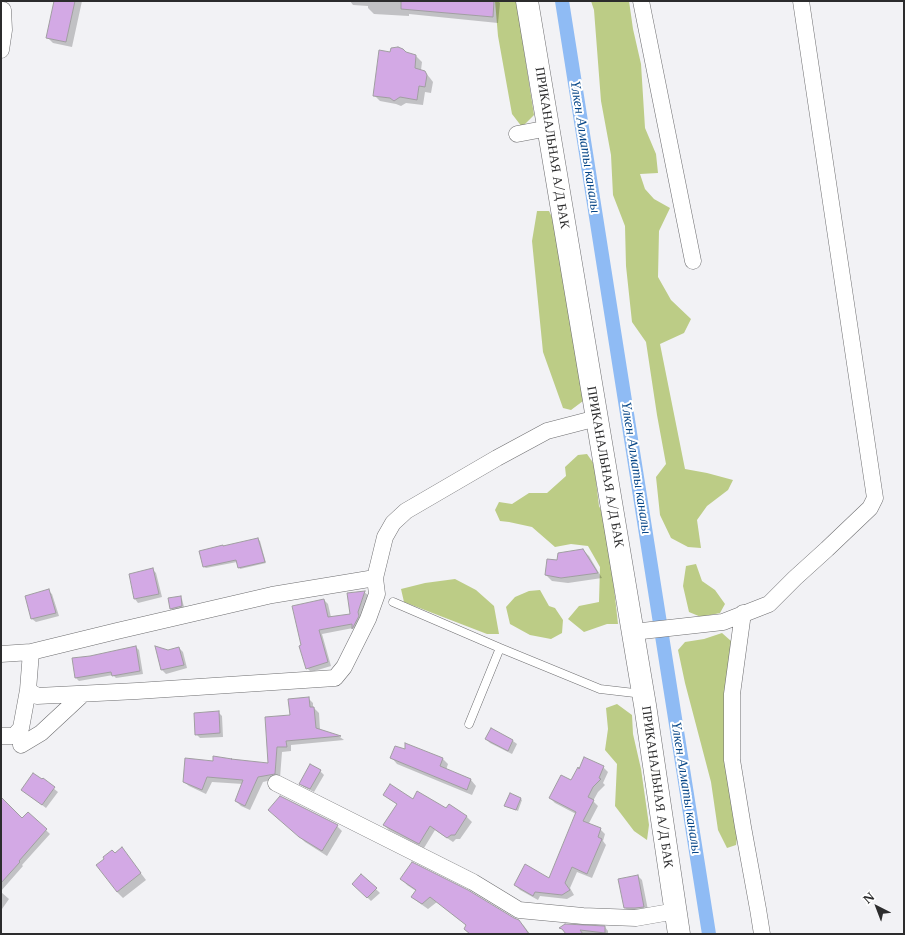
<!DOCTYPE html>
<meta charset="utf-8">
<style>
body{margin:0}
#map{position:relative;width:905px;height:935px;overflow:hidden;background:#f2f2f5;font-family:"Libre Baskerville",serif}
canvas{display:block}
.frame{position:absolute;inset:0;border:2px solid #2c2c2d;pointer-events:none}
.north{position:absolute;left:857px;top:887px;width:40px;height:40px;-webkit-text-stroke:3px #fff;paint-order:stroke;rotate:318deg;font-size:11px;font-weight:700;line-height:16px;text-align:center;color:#2c2c2d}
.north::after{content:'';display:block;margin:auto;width:14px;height:18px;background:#2c2c2d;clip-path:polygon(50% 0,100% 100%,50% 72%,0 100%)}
</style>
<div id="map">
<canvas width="905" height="935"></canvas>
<div class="frame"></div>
<div class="north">N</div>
</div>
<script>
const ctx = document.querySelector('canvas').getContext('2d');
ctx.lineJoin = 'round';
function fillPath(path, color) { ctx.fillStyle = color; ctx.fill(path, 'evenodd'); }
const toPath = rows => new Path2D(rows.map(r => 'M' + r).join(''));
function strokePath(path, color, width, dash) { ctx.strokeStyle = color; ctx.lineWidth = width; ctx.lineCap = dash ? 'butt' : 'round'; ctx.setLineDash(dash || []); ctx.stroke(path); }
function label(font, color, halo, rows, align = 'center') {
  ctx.font = font + ' "Libre Baskerville",serif'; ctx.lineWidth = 4; ctx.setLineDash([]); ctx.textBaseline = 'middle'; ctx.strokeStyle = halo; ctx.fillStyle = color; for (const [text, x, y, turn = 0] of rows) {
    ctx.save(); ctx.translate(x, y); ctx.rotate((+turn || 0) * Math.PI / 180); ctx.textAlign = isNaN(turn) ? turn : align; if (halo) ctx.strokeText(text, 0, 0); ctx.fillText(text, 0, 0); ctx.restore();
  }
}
fillPath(toPath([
 [495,1,518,1,522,37,534,115,522,127,512,114,498,36],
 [591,1,629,1,633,29,641,64,645,128,656,154,658,173,640,174,645,189,654,199,670,208,659,231,658,277,671,300,691,319,684,333,660,344,685,469,707,473,733,480,728,490,707,506,697,520,701,548,688,547,671,538,660,515,656,477,666,464,657,415,646,342,632,322,626,266,625,226,613,195,611,155,601,101,594,10],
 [537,211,549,211,557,227,583,401,571,410,563,408,543,352,532,241],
 [587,454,594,464,599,506,606,520,610,551,618,624,607,624,584,632,568,619,579,606,599,602,600,567,588,546,571,544,555,547,532,527,509,522,500,521,495,510,499,502,512,504,529,493,547,493,566,476,565,467,578,455],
 [696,564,702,581,715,590,725,604,720,613,701,617,689,612,683,586,686,566],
 [455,579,476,590,494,606,499,634,487,634,404,602,401,589,425,583],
 [540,590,549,606,555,608,563,620,562,633,551,639,530,635,510,624,506,607,515,597,529,591],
 [722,633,731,641,734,654,740,820,736,845,727,848,718,830,711,782,685,683,678,650,685,642,704,639],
 [617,704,632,715,633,734,641,769,649,825,647,840,634,831,615,806,617,764,605,750,608,729,606,708]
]), '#bccc86');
fillPath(toPath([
 [55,1,82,1,72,47,53,43,47,37],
 [350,1,498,1,500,3,498,23,409,14,409,16,374,14,368,8,368,6,353,5],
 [391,53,406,53,416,56,422,62,421,70,424,71,430,78,433,82,431,93,425,92,423,105,406,103,401,106,396,104,380,101,374,95],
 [258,539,260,541,266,563,240,569,239,567,237,562,206,568,204,567],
 [583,550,589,556,602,578,568,583,552,581,546,575,558,561],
 [152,569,156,573,162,597,138,603,135,599],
 [48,591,52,594,59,616,36,622,32,619],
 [364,592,368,595,357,632,353,628,322,634,331,666,311,672,307,668,303,646,324,600,328,604,331,617,351,614],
 [180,597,182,599,184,607,173,610,171,608],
 [136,647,139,650,143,674,116,678,113,675,79,681,76,678,73,659,90,657],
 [157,648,168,651,179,648,183,652,187,668,166,674,162,670],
 [308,698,313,703,313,707,319,713,320,730,340,737,344,740,291,745,291,751,282,752,280,778,263,782,250,810,241,806,236,801,243,784,212,782,206,794,189,786,184,782,214,762,269,764,291,716],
 [218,712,222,716,223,737,200,738,196,734],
 [491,729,513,741,517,744,512,754,490,743,486,739],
 [392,758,443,759,448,764,446,770,471,780,476,786,472,795,397,764],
 [603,767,608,772,603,783,605,785,598,792,593,801,598,806,588,825,600,829,605,834,603,841,606,845,592,878,577,872,570,888,574,895,567,899,540,896,538,900,520,890,515,885,549,879,576,814,555,803,550,798,572,781],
 [320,771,324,775,314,792,304,787,300,784],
 [43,780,58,792,46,808,26,793],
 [385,795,447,809,449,806,467,817,472,822,460,839,456,839,453,842,435,830,424,848,389,830,384,825,398,805,389,799],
 [521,799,522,800,518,811,507,807],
 [29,814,50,834,22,865,23,866,1,891,1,846],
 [337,826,342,831,327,856,305,842,300,837],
 [115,854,127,855,146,880,123,898,117,892],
 [361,875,380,893,371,901,353,884],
 [638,876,642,880,648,910,629,911,625,908],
 [402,879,518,920,524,926,530,934,470,934,467,926,437,902,428,909,418,902,412,897,416,891,407,885],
 [1,892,9,899,2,909,1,908],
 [562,927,605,927,608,931,608,934,567,934]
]), '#0003');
strokePath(toPath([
 [562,1,709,934]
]), '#8fbbf4', 14);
const building = toPath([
 [54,1,75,1,66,42,46,38,54,1],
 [401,1,494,1,493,17,401,9,401,1],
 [398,47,403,49,406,52,416,55,415,68,425,71,427,75,425,87,419,86,417,100,400,97,394,101,390,98,373,96,379,50,390,52,391,48,398,47],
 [258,538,265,562,238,568,236,560,203,567,199,551,223,545,223,546,258,538],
 [583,549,598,573,561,578,545,575,547,559,557,560,558,553,583,549],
 [153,568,159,594,134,599,129,574,153,568],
 [49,589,56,613,31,619,25,596,49,589],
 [365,591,358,612,359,616,352,629,352,624,319,630,328,662,306,669,299,646,301,645,292,606,324,599,328,617,350,614,347,593,365,591],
 [181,596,182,606,170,609,168,598,181,596],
 [136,646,140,671,112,676,111,672,75,678,72,658,90,656,136,646],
 [155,646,168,650,179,647,184,665,161,670,155,646],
 [309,697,310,707,314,707,316,728,341,736,286,741,287,747,277,747,275,774,258,777,245,806,235,801,243,780,207,777,202,790,183,782,185,758,213,761,213,756,232,759,231,759,268,763,265,717,290,715,288,699,309,697],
 [219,711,220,733,195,735,194,713,219,711],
 [491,728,513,740,508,751,485,739,491,728],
 [405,743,443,758,440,766,471,779,467,790,390,758,395,746,405,749,405,743],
 [584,757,604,766,599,778,601,779,593,787,588,797,594,800,583,821,601,828,598,837,602,839,587,874,572,867,565,883,570,890,562,895,535,892,533,896,514,885,525,864,549,878,576,812,549,798,561,775,571,780,578,767,579,769,584,757],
 [310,764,321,770,310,789,299,784,310,764],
 [33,773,42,779,43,778,55,787,42,805,21,790,33,773],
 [390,784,413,799,417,791,446,808,449,804,467,816,455,835,451,835,447,838,430,826,419,844,383,825,397,804,383,795,390,784],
 [510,793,521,798,516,810,504,806,510,793],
 [280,796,338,825,322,851,299,837,268,810,280,796],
 [1,797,22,818,28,812,47,829,19,861,20,862,1,883,1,797],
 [122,847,141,873,117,892,96,865,104,859,103,857,112,850,115,853,122,847],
 [412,862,468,890,514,918,519,920,529,934,470,934,464,929,466,925,430,897,422,904,411,897,416,890,400,879,412,862],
 [361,874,377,888,367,898,352,884,361,874],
 [638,875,644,907,635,908,624,908,618,879,638,875],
 [565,924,605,926,605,933,580,930,583,934,566,934,562,929,559,928,565,924]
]);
fillPath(building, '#d3a9e5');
strokePath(building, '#a09ea1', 1);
const lane = toPath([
 [393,602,500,648],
 [469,724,500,648,600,689,643,694]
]);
const street = toPath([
 [641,1,693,261],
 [1,10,3,10,4,30,1,50],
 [517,134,549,128],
 [743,613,732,694,732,760,743,827,758,909,762,934],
 [633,632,723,622,769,604,795,578,827,549,870,508,875,498,801,1],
 [31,652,28,690,37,696,137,691,335,678,344,667,368,619,377,594,375,578],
 [1,654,31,652,117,631,272,595,375,578,385,537,393,523,406,511,497,458,547,431,597,418],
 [1,736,14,736,21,728,28,690],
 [21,745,41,733,83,694],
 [276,783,473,882,519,910,583,916,636,918,676,911]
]);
const secondary = toPath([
 [527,1,645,705,679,934]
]);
strokePath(lane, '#6e6e70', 9);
strokePath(street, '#6e6e70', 17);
strokePath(secondary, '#6e6e70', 23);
strokePath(lane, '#fff', 8);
strokePath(street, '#fff', 16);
strokePath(secondary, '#fff', 22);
label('13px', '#2c2c2d', '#fff', [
 ["ПРИКАНАЛЬНАЯ А/Д БАК",552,148,81],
 ["ПРИКАНАЛЬНАЯ А/Д БАК",605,467,80],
 ["ПРИКАНАЛЬНАЯ А/Д БАК",657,787,82]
]);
label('italic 14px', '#074687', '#fff', [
 ["Үлкен Алматы каналы",585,147,81],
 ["Үлкен Алматы каналы",636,468,81],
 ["Үлкен Алматы каналы",686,788,81]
]);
</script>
